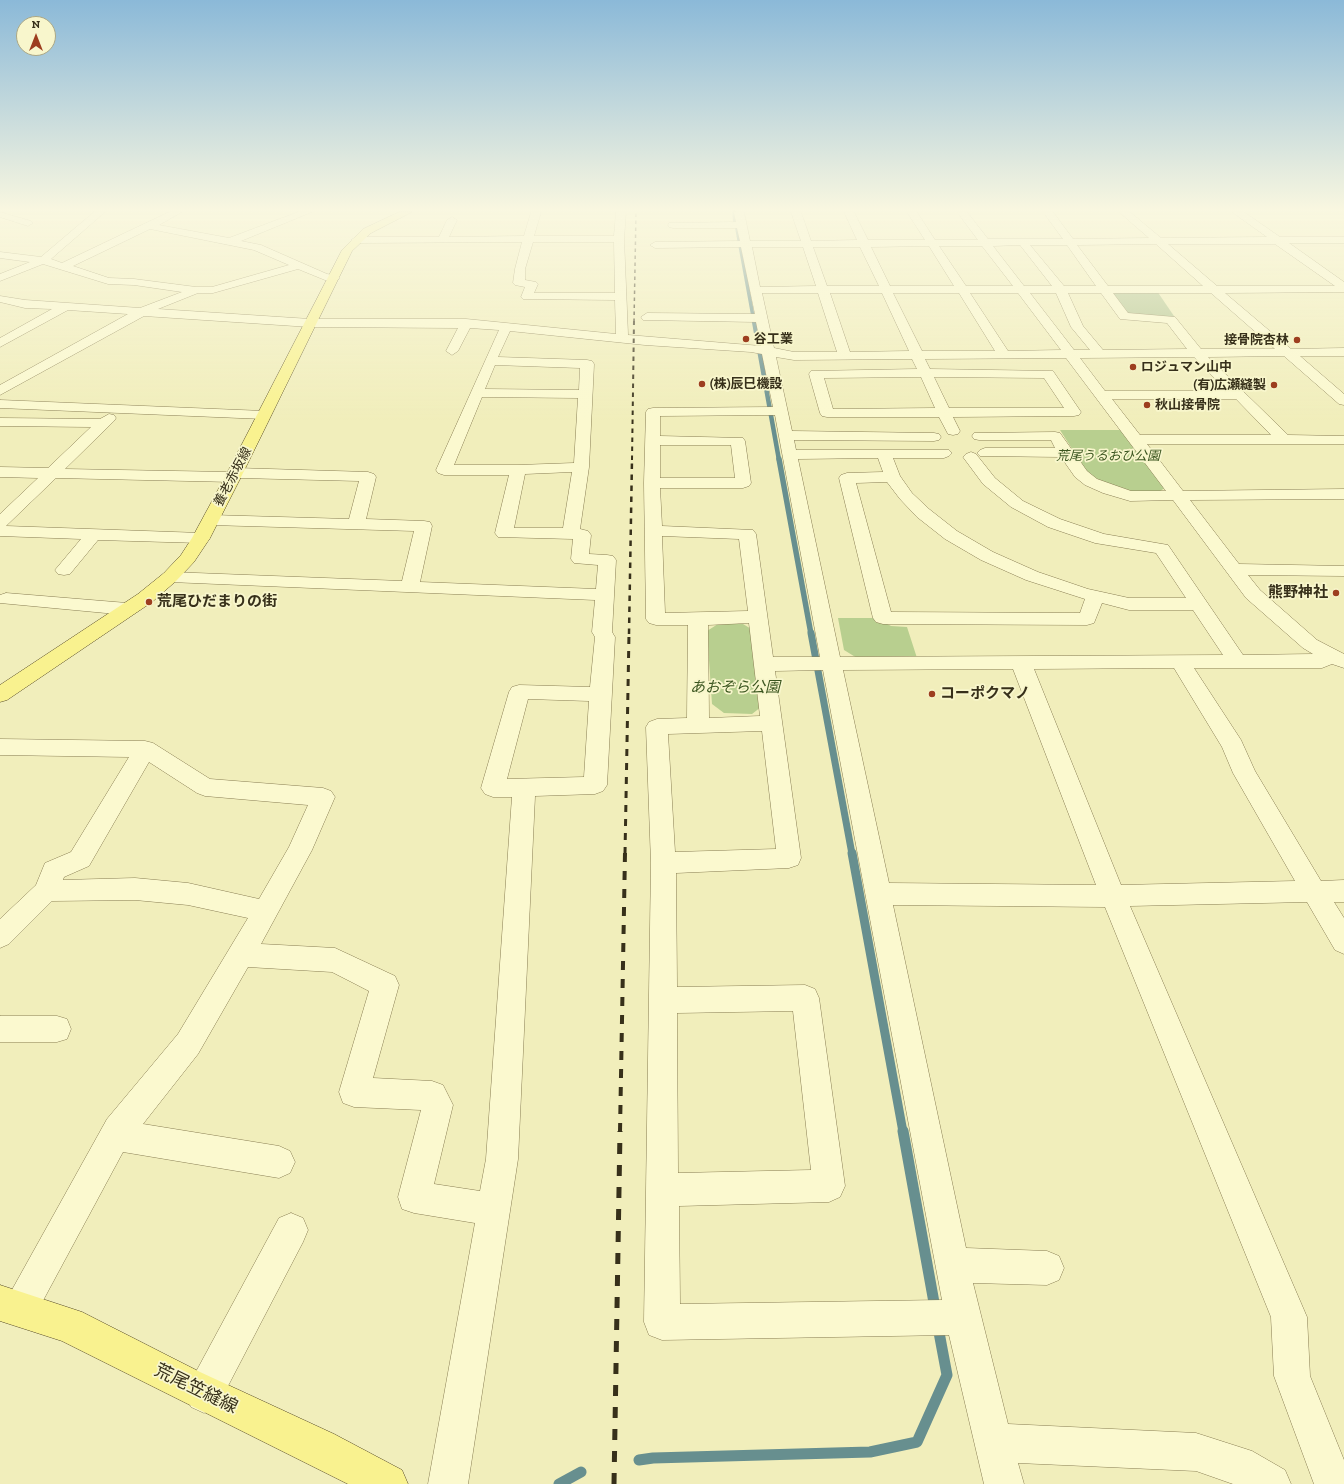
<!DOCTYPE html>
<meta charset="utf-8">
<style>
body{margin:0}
#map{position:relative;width:1344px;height:1484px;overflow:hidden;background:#f1eebb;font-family:"Zilla Slab",serif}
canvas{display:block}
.north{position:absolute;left:16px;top:16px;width:40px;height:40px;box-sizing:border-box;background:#f8f6cc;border:1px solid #aba785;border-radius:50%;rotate:0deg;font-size:11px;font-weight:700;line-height:16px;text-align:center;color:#37301a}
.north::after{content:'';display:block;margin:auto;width:14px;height:18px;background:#9d3e1f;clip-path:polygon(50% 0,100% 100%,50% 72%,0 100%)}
</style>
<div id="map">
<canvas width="1344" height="1484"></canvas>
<div class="north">N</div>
</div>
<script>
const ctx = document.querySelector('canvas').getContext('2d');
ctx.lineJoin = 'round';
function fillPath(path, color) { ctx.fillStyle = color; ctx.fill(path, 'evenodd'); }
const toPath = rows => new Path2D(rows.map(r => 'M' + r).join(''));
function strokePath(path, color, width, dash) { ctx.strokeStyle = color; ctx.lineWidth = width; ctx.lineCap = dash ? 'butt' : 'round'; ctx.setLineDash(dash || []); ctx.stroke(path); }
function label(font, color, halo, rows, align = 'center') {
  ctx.font = font + ' "Zilla Slab","Noto Sans JP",serif'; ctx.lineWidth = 3.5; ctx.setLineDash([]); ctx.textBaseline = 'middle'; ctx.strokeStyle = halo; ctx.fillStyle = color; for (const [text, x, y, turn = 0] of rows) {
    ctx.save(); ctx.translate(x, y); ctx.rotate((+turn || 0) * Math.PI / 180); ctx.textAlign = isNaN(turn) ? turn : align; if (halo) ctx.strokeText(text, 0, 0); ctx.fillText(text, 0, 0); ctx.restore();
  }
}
fillPath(toPath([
 [1060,430,1121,430,1166,487,1159,492,1132,492,1107,484,1088,474],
 [838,618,876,618,891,626,907,627,917,658,857,658,844,650],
 [718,624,743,624,753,630,761,707,752,714,724,713,712,704,707,631]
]), '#b8cf8f');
fillPath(toPath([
 [1110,291,1157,291,1176,319,1129,316]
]), '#b0c38f');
strokePath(toPath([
 [734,212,735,222],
 [737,229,754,322]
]), '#678f8f', 3.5);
strokePath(toPath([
 [754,321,779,460]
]), '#678f8f', 4.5);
strokePath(toPath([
 [779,459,811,634]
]), '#678f8f', 5.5);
strokePath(toPath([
 [811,633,852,854]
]), '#678f8f', 7);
strokePath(toPath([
 [852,853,903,1132]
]), '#678f8f', 9);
strokePath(toPath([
 [903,1131,935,1308],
 [639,1460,653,1458,870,1452,917,1442,947,1375,938,1327],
 [559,1484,581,1472]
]), '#678f8f', 11);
const minor = toPath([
 [0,212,31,221,33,223,28,226,0,217,0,212],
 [94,212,105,212,51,259,62,263,169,212,182,212,159,225,229,238,298,212,312,212,241,241,261,245,327,274,338,276,340,278,334,281,325,280,298,269,213,293,198,293,158,309,310,319,466,319,616,334,615,300,523,299,521,297,525,287,515,285,513,283,515,269,522,242,356,243,351,240,356,237,439,237,447,220,452,217,457,220,449,237,524,236,531,212,541,212,534,236,614,236,616,212,626,212,624,239,628,335,761,346,756,322,643,320,641,317,647,313,755,314,741,247,655,248,650,245,655,242,740,241,737,228,673,228,669,227,668,225,669,223,736,222,734,212,744,212,750,241,801,241,791,212,801,212,811,241,857,240,844,212,854,212,868,240,925,240,907,212,917,212,935,240,978,240,957,212,967,212,988,239,1063,239,1043,212,1053,212,1073,239,1149,238,1119,212,1130,212,1161,238,1267,237,1232,212,1244,212,1280,237,1344,237,1344,243,1289,243,1344,282,1344,292,1225,293,1291,349,1344,348,1344,356,1300,356,1344,394,1344,405,1339,404,1284,356,1208,357,1288,435,1344,436,1344,444,1147,444,1183,491,1344,489,1344,499,1190,500,1239,564,1344,566,1344,576,1248,575,1260,590,1317,640,1344,654,1344,668,1332,664,1322,668,1194,668,1241,740,1255,771,1321,881,1344,880,1344,902,1334,902,1344,918,1344,954,1335,950,1307,902,1130,906,1307,1317,1310,1376,1344,1460,1344,1484,1314,1484,1274,1376,1271,1317,1105,907,893,905,966,1248,1047,1251,1059,1256,1064,1268,1059,1280,1047,1285,973,1283,1008,1424,1196,1433,1252,1451,1285,1470,1291,1484,1233,1484,1196,1471,1018,1463,1024,1484,984,1484,949,1335,662,1340,649,1335,644,1322,651,863,646,727,649,722,657,719,687,718,688,625,656,625,649,623,646,619,644,483,646,412,648,409,653,408,773,407,762,354,751,352,645,345,510,331,498,357,587,360,592,361,594,364,589,467,580,529,588,531,591,535,589,554,607,555,613,556,616,560,612,632,615,637,607,785,603,791,595,794,535,796,518,1159,468,1484,428,1484,475,1223,414,1213,402,1209,398,1197,421,1110,354,1107,343,1103,339,1092,369,991,332,972,248,967,198,1054,143,1124,279,1146,290,1151,295,1162,290,1173,279,1178,123,1152,32,1321,20,1327,8,1321,2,1309,8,1297,107,1119,178,1034,248,918,188,905,135,900,52,901,9,944,0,948,0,919,36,885,45,863,71,852,129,757,0,755,0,739,145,741,153,743,210,779,323,788,331,791,335,797,312,850,261,944,335,948,395,976,399,985,373,1078,432,1081,443,1085,453,1105,434,1184,480,1191,486,1159,512,797,493,797,485,794,481,788,509,692,512,687,519,685,590,687,595,637,592,632,595,600,170,582,164,581,161,577,164,573,170,572,402,581,414,531,211,525,205,524,203,520,205,516,211,515,349,519,359,481,240,478,233,482,56,478,6,526,201,533,207,534,210,538,207,542,201,543,98,540,70,574,64,575,58,574,55,570,81,539,0,536,0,514,38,478,0,477,0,467,48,468,91,427,0,426,0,418,100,419,109,414,114,415,116,418,114,421,65,469,229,472,236,468,368,472,374,474,376,477,366,519,424,521,430,522,432,526,420,582,596,589,598,565,574,563,571,559,573,539,498,537,495,533,509,475,444,475,438,473,436,470,499,330,470,328,458,351,452,355,446,351,458,328,310,327,144,316,0,395,0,385,128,314,68,310,0,347,0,338,52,309,25,308,0,302,0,296,25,300,140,308,182,292,134,285,108,284,43,264,0,281,0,274,30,262,0,258,0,252,41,257,94,212],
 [150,229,254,250,289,265,212,287,196,287,134,279,109,278,73,266,150,229],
 [533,242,614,242,615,293,534,293,538,284,536,282,525,280,525,269,533,242],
 [1156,244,1203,286,1108,286,1077,245,1156,244],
 [1168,244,1275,244,1335,286,1217,286,1168,244],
 [1020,245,1052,286,1024,286,993,246,1020,245],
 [1030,245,1067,245,1096,286,1064,286,1030,245],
 [929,246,954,286,890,286,871,247,929,246],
 [939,246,982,246,1013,286,966,286,939,246],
 [752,247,803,247,816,286,760,287,752,247],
 [813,247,860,247,879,286,827,286,813,247],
 [762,293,818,293,837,352,794,352,774,348,762,293],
 [830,293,882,293,909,351,850,352,830,293],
 [893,293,959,293,995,351,922,351,893,293],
 [970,293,1018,293,1061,350,1008,351,970,293],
 [1030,293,1056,293,1071,327,1090,350,1074,350,1030,293],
 [1068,293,1101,293,1120,319,1167,323,1187,349,1103,350,1083,326,1068,293],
 [1113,293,1211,293,1275,349,1201,349,1175,317,1128,313,1113,293],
 [776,357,794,360,912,359,917,369,811,371,809,374,820,413,822,416,827,417,939,417,948,434,953,435,958,434,960,431,953,417,1074,416,1079,415,1081,412,1053,371,930,369,925,359,1066,358,1166,491,1131,491,1097,479,1087,471,1060,433,1055,432,974,433,972,436,974,439,979,440,1051,440,1055,448,985,448,980,450,977,453,980,456,1061,457,1075,477,1085,485,1103,493,1130,501,1173,500,1246,598,1303,648,1313,654,1243,655,1168,545,1104,534,1060,519,1023,501,995,478,976,454,971,452,966,454,963,457,983,484,1011,507,1048,527,1095,543,1156,553,1186,598,1129,598,1088,589,1038,572,993,552,957,531,929,509,912,493,900,476,893,458,944,458,949,456,952,453,949,450,796,450,794,440,934,441,939,440,941,437,939,434,934,433,792,431,776,357],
 [1194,357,1227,391,1105,391,1080,358,1194,357],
 [495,365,580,368,579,390,485,389,495,365],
 [921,377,935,408,833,409,824,378,921,377],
 [934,377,1044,378,1064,408,949,408,934,377],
 [482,397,578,398,574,463,518,465,454,465,482,397],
 [1112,399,1236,399,1271,435,1140,435,1112,399],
 [775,415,820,657,773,657,756,534,753,530,662,526,660,488,743,488,749,486,751,483,745,441,743,438,660,436,660,416,775,415],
 [660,445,731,445,735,478,660,478,660,445],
 [878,458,883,472,847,473,841,475,839,478,873,618,876,622,883,624,1087,625,1094,623,1102,603,1129,610,1193,610,1223,655,840,657,798,459,878,458],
 [572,472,563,528,514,528,525,474,572,472],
 [887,482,900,499,917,517,945,539,981,560,1026,580,1085,599,1080,613,891,612,856,483,887,482],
 [662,536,739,539,748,611,665,613,662,536],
 [749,623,760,716,709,718,708,625,749,623],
 [1174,668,1222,747,1233,773,1295,881,1121,885,1034,669,1174,668],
 [1013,669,1096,885,889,883,843,670,1013,669],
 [823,670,942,1300,680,1304,679,1206,829,1202,840,1197,845,1186,819,998,815,989,805,985,677,987,676,873,789,868,798,865,801,858,775,671,823,670],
 [528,699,589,701,584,777,507,779,528,699],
 [762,731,776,849,675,852,668,734,762,731],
 [149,762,197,793,205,796,308,805,289,847,259,899,188,883,135,878,63,880,64,877,89,866,149,762],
 [793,1011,811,1170,678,1173,677,1013,793,1011],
 [0,400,264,411,269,412,271,415,269,418,264,419,0,408,0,400],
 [6,593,127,603,134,605,136,609,134,613,127,615,0,603,0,595,6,593],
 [0,1016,57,1016,67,1019,71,1029,67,1039,57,1042,0,1042,0,1016],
 [291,1213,303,1218,308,1230,303,1242,217,1407,204,1413,191,1407,185,1394,191,1381,279,1218,291,1213]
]);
const major = toPath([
 [399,212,412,212,371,233,352,251,241,477,210,538,194,562,176,581,152,602,7,700,0,702,0,685,138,594,164,573,181,555,192,538,225,477,342,250,363,229,399,212],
 [0,1285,82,1312,200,1372,334,1434,402,1470,408,1484,348,1484,62,1341,0,1321,0,1285]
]);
strokePath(minor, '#897e54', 1);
strokePath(major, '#564a29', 1);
fillPath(minor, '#fbf9cf');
fillPath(major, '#f9f28f');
strokePath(toPath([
 [634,322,636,212]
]), '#37301a', 1.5, [3.5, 3.5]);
strokePath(toPath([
 [632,460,634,321]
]), '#37301a', 2, [4.5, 4.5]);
strokePath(toPath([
 [629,634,632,459]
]), '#37301a', 2.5, [5.5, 5.5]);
strokePath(toPath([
 [625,854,629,633]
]), '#37301a', 3, [7, 7]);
strokePath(toPath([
 [620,1132,625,853]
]), '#37301a', 4, [9, 9]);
strokePath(toPath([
 [614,1484,620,1131]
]), '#37301a', 5, [11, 11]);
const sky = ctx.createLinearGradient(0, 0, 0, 420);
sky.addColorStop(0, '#8bb9d8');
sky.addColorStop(0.5, '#f9f7e0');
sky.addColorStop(1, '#f9f7e000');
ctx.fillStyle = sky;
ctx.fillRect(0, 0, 1344, 420);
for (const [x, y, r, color] of [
 [746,339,4,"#9d3e1f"],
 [1297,340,4,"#9d3e1f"],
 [1133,367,4,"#9d3e1f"],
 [702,384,4,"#9d3e1f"],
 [1274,385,4,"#9d3e1f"],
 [1147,405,4,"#9d3e1f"],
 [1336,593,4,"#9d3e1f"],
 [149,602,4,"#9d3e1f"],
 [932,694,4,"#9d3e1f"]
]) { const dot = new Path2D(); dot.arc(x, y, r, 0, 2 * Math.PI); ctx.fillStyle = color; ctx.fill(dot); strokePath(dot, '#f8f6cc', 1.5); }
label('bold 13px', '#37301a', '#f8f6cc', [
 ["谷工業",754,339],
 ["接骨院杏林",1289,340,"right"],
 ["ロジュマン山中",1141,367],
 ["(株)辰巳機設",710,384],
 ["(有)広瀬縫製",1266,385,"right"],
 ["秋山接骨院",1155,405]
], 'left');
label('italic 13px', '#3a551f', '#f8f6cc', [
 ["荒尾うるおひ公園",1108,456]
]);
label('13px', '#37301a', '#f8f6cc', [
 ["養老赤坂線",233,477,-62]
]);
label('bold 15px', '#37301a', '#f8f6cc', [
 ["熊野神社",1328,593,"right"],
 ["荒尾ひだまりの街",157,602],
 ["コーポクマノ",940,694]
], 'left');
label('italic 15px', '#3a551f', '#f8f6cc', [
 ["あおぞら公園",735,688]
]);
label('18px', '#37301a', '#f8f6cc', [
 ["荒尾笠縫線",196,1389,26]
]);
</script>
